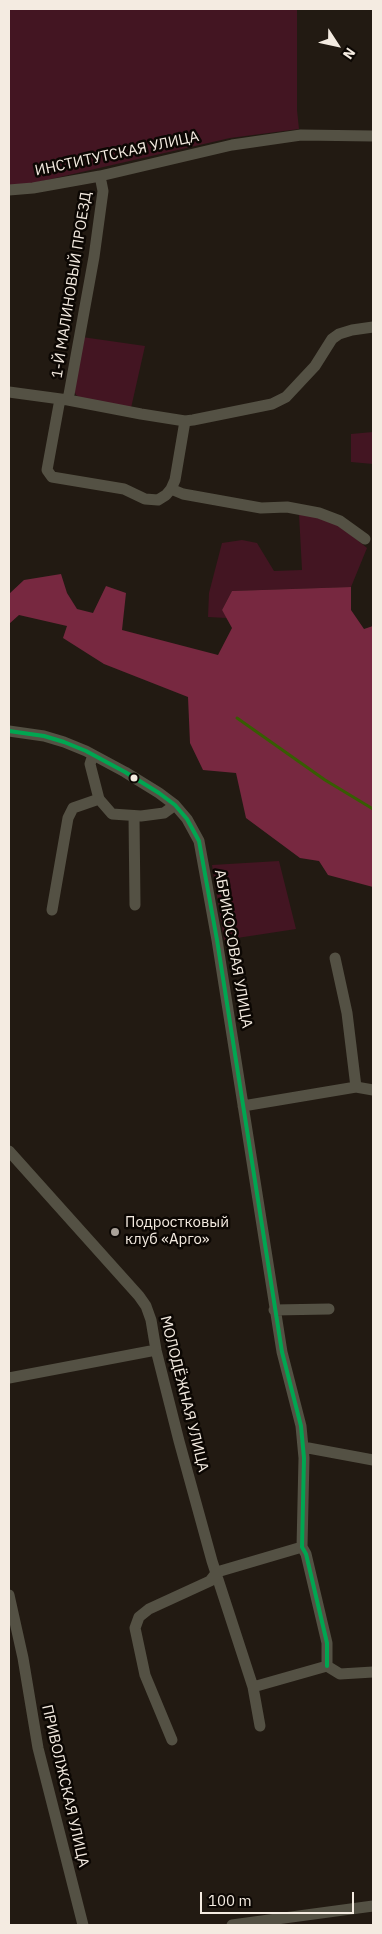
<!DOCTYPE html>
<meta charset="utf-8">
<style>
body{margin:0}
#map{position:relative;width:382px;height:1934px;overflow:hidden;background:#221a12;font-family:"IBM Plex Sans",sans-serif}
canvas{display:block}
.frame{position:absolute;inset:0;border:10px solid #f4ebe1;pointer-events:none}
.north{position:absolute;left:312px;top:20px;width:50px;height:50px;-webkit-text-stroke:4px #0c0703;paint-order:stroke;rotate:125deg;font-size:14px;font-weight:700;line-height:20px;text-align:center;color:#f4ebe1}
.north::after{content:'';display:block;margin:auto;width:18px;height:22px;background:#f4ebe1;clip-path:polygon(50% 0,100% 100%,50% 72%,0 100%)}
.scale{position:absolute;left:200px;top:1892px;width:154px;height:22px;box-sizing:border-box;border:2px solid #f4ebe1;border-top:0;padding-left:6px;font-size:15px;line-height:18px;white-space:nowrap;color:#f4ebe1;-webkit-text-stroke:4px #0c0703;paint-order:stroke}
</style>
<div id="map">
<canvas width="382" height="1934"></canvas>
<div class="frame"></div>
<div class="north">N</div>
<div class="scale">100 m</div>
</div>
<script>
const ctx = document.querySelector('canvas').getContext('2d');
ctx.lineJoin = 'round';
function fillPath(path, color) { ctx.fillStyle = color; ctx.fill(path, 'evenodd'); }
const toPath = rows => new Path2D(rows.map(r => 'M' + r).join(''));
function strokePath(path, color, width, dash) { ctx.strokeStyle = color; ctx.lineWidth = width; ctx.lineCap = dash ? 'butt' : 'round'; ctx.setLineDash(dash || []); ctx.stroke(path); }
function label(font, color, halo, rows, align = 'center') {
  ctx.font = font + ' "IBM Plex Sans",sans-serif'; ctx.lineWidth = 5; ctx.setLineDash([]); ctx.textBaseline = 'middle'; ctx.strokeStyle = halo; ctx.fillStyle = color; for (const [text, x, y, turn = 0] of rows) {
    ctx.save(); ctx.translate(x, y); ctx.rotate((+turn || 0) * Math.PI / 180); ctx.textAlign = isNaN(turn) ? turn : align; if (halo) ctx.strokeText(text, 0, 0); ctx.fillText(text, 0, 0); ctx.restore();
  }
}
fillPath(toPath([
 [9,9,297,9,297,110,299,129,230,138,25,185,9,186],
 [82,337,145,346,131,408,81,398,76,395,74,390],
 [373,432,373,464,351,462,351,434],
 [299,514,316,517,339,525,367,548,351,587,232,591,222,610,227,618,208,617,209,593,222,543,242,540,257,543,274,571,302,570],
 [279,861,296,929,224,940,212,865]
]), '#431522');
fillPath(toPath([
 [61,574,67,593,77,609,93,613,106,586,126,593,122,630,218,655,232,628,222,610,232,591,351,587,351,610,364,629,373,626,373,887,328,875,319,861,300,858,246,818,236,773,203,770,190,743,188,697,104,664,63,638,67,626,19,615,9,624,9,594,24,580]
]), '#772840');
strokePath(toPath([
 [237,718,325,780,373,809]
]), '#375c03', 3);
strokePath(toPath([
 [9,190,33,188,100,176,232,145,301,135,373,136],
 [9,392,68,400,141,414,185,421,193,420,272,404,286,397,315,366,332,339,339,334,352,330,373,327],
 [60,399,47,470,52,477,124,489,145,499,158,500,166,495,171,489,175,480,185,421],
 [68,400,94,257,103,191,100,176],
 [171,489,183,494,261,508,287,507,319,513,340,521,365,539],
 [9,731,44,736,64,742,86,751,125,772,159,793,175,805,187,819,199,841,217,940,282,1352,301,1426,304,1458,302,1547,306,1554,327,1643,327,1666],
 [93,755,90,764,99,799,112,814,141,816,164,813,175,805],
 [134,816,135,905],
 [52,910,68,818,73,808,99,799],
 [335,958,347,1013,356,1087],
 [243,1106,356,1087,373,1090],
 [9,1151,139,1296,146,1306,151,1320,156,1350,179,1441,212,1561,253,1687,260,1726],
 [274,1310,329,1309],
 [9,1378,156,1350],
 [303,1447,373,1460],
 [217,1572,302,1547],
 [9,1595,23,1658,38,1748,83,1925],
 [253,1687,327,1666,340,1674,373,1672],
 [172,1740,145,1675,135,1628,139,1617,149,1609,210,1581,217,1572],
 [232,1925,373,1906]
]), '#545144', 11);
strokePath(toPath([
 [9,731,44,736,64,742,86,751,125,772,159,793,175,805,187,819,199,841,217,940,282,1352,301,1426,304,1458,302,1547,306,1554,327,1643,327,1666]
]), '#00a651', 4);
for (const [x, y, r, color] of [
 [134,778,4.5,"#f4ebe1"],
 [115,1232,5,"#aaa299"]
]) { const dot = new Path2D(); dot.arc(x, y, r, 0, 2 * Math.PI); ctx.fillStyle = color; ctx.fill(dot); strokePath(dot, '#0c0703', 2); }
label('15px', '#f4ebe1', '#0c0703', [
 ["ИНСТИТУТСКАЯ УЛИЦА",117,154,-12],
 ["1-Й МАЛИНОВЫЙ ПРОЕЗД",72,285,-81],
 ["АБРИКОСОВАЯ УЛИЦА",233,949,80],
 ["МОЛОДЁЖНАЯ УЛИЦА",184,1394,76],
 ["ПРИВОЛЖСКАЯ УЛИЦА",65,1786,77]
]);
label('15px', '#f4ebe1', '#0c0703', [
 ["Подростковый",125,1223],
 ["клуб «Арго»",125,1240]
], 'left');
</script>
